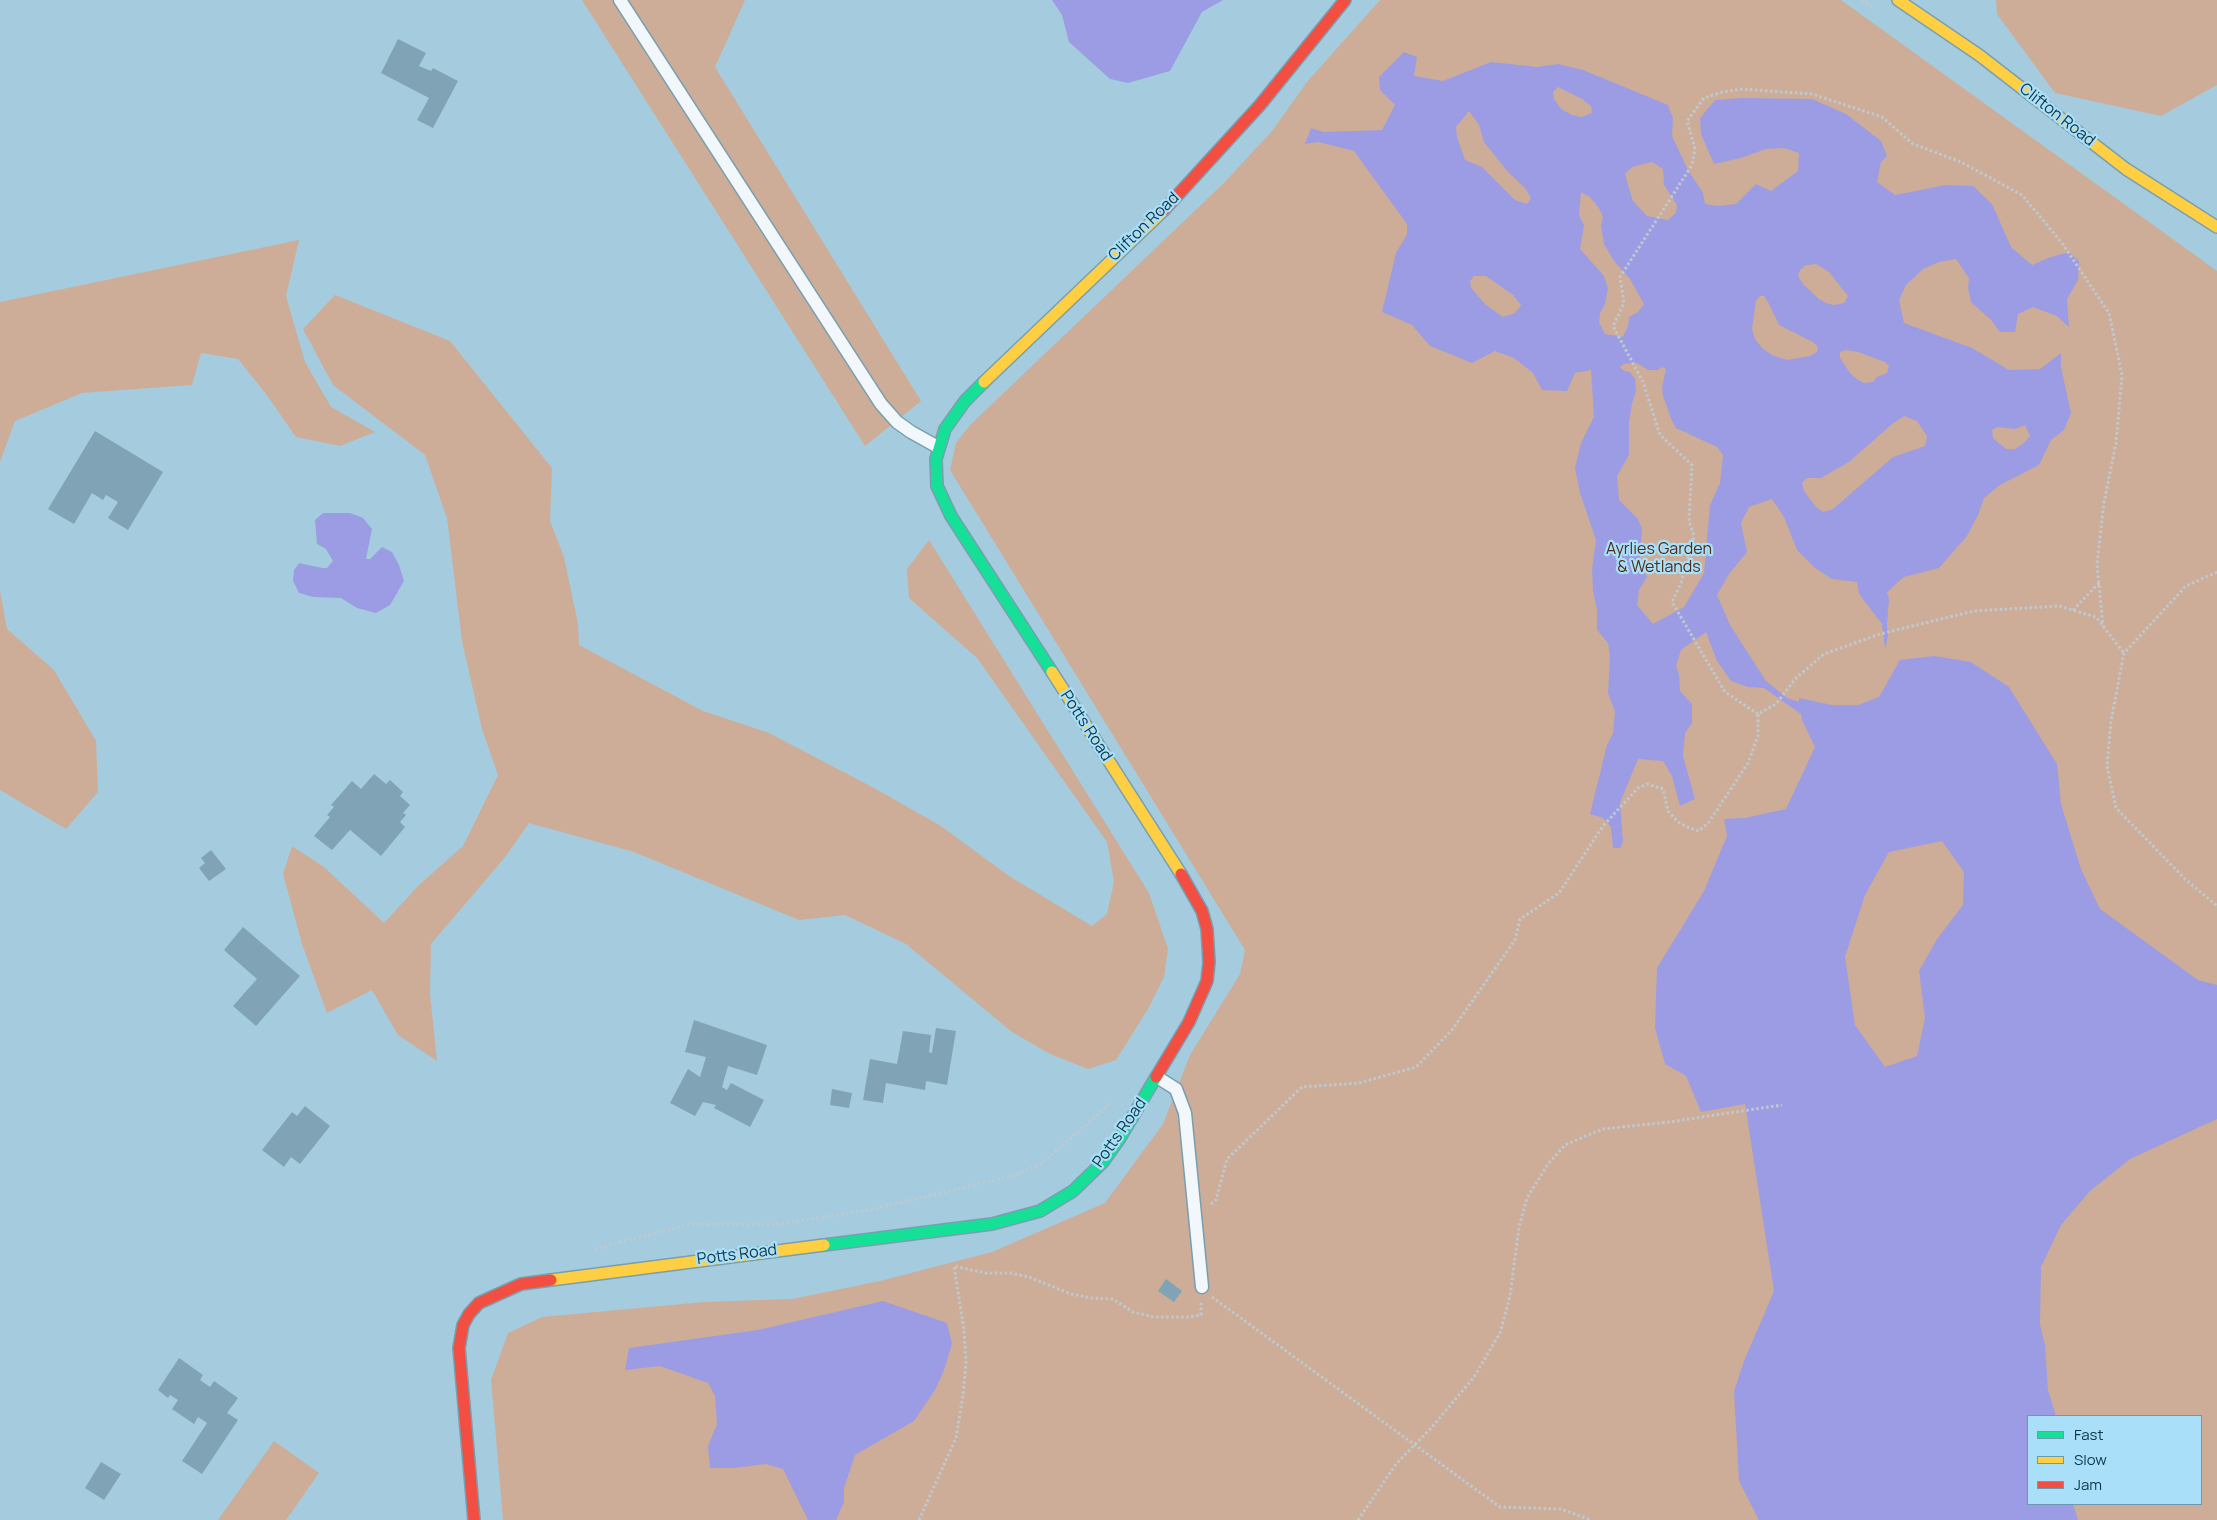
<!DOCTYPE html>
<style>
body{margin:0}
#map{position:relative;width:2217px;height:1520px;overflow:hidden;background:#a4ccde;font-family:Manrope,sans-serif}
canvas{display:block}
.legend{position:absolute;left:2027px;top:1415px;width:175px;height:90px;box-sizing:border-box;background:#aadff9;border:1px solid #6b9bb2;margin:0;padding:6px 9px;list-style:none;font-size:15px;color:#0d3648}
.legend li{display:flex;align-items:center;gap:10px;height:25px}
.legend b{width:25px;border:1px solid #6b9bb2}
</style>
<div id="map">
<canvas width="2217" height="1520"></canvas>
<ul class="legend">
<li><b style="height:6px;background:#16e098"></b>Fast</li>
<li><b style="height:6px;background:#ffcf43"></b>Slow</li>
<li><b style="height:6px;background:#f24e42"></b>Jam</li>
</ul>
</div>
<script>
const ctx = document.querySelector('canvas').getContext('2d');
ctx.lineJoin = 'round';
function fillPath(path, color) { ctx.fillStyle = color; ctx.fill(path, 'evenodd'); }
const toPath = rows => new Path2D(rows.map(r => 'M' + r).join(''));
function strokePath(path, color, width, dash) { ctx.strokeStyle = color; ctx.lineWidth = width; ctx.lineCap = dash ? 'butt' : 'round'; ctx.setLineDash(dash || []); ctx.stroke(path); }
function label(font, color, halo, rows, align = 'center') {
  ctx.font = font + ' Manrope,sans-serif'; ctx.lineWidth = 4.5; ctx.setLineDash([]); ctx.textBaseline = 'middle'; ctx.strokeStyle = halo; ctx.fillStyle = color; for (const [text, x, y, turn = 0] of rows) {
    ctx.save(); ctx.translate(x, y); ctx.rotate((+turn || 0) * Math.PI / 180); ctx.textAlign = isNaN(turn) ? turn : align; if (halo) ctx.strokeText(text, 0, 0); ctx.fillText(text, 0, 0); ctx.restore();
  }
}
fillPath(toPath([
 [582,0,745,0,715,67,921,401,865,446],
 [1380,0,1841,0,2217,271,2217,1520,503,1520,491,1380,508,1333,542,1317,704,1302,792,1299,880,1281,992,1252,1105,1203,1163,1124,1190,1055,1240,974,1245,950,950,470,956,443,970,425,1224,183,1272,131,1307,82],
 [2028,1416,2201,1416,2201,1504,2028,1504],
 [1996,0,2217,0,2217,85,2161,116,2055,93,1997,14],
 [299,240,286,296,305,362,331,407,375,432,340,446,296,437,266,394,238,359,201,353,192,385,82,393,15,421,0,462,0,302],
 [335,295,450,341,552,468,550,521,564,557,578,624,579,645,703,711,769,733,874,788,941,826,1009,876,1092,926,1107,914,1114,882,1107,842,977,658,909,598,907,569,929,540,1149,893,1168,949,1164,977,1148,1009,1116,1060,1088,1069,1050,1054,1012,1032,906,944,845,915,799,920,634,852,529,823,506,856,431,944,430,994,437,1061,398,1035,372,990,327,1013,302,944,283,874,292,846,324,867,384,923,419,885,463,846,498,775,482,729,462,641,447,518,425,455,333,385,303,329],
 [0,591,7,629,54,670,96,741,98,792,66,829,0,790],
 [274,1441,319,1473,286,1520,218,1520]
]), '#cdad97');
fillPath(toPath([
 [1052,0,1223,0,1202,12,1170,71,1128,83,1110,79,1069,42,1062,15],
 [1404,52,1417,57,1414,76,1443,81,1491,62,1537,67,1558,64,1583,70,1668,105,1673,118,1672,136,1688,170,1703,193,1705,204,1717,206,1736,204,1756,184,1771,191,1798,171,1799,153,1784,148,1766,149,1741,158,1714,164,1701,134,1700,118,1715,100,1743,98,1812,99,1846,114,1881,141,1887,156,1881,162,1877,182,1895,195,1946,185,1973,186,1992,204,2011,247,2032,265,2048,258,2069,252,2079,261,2078,280,2067,299,2069,327,2057,316,2033,307,2018,314,2015,332,2000,332,1991,320,1971,302,1968,288,1969,278,1956,259,1939,262,1923,269,1906,285,1899,300,1904,323,1972,348,2009,370,2040,369,2061,353,2061,367,2071,413,2064,430,2051,440,2039,465,2000,485,1984,498,1978,515,1967,536,1939,568,1904,577,1887,592,1889,599,1887,623,1888,636,1885,649,1882,624,1859,594,1857,582,1832,579,1815,568,1797,550,1784,517,1772,499,1749,507,1741,523,1747,552,1729,574,1717,595,1730,625,1766,681,1787,698,1799,702,1799,698,1832,705,1858,705,1879,697,1900,660,1934,656,1971,662,2009,687,2057,764,2061,804,2081,869,2100,909,2198,980,2217,985,2217,1119,2130,1159,2090,1191,2061,1225,2041,1267,2040,1324,2045,1345,2048,1390,2056,1416,2028,1416,2028,1504,2073,1504,2078,1520,1759,1520,1739,1481,1734,1391,1744,1361,1774,1291,1745,1104,1701,1112,1686,1076,1665,1064,1655,1028,1657,968,1704,891,1727,836,1724,819,1745,818,1786,809,1815,747,1802,720,1801,714,1764,688,1748,687,1731,681,1717,661,1706,632,1681,650,1676,666,1679,674,1680,691,1692,704,1692,723,1685,733,1683,756,1695,799,1680,806,1672,776,1663,761,1638,759,1620,803,1623,842,1620,848,1613,848,1611,827,1603,818,1590,814,1607,745,1613,733,1615,712,1608,693,1610,657,1608,643,1597,630,1597,610,1593,591,1592,569,1596,540,1580,493,1575,468,1581,443,1594,417,1591,370,1575,373,1567,391,1542,390,1533,373,1514,358,1495,351,1472,363,1430,346,1412,325,1382,312,1396,253,1407,234,1407,224,1354,151,1318,142,1305,144,1311,128,1323,132,1382,130,1395,105,1380,90,1379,77],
 [1558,87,1582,99,1591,106,1592,113,1582,117,1572,115,1561,109,1554,99,1553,92],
 [1469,111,1479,125,1484,142,1508,172,1525,188,1531,198,1527,204,1515,200,1482,167,1465,160,1457,137,1456,127],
 [1652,162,1663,169,1664,185,1677,205,1676,213,1668,220,1647,216,1633,201,1628,185,1625,174,1632,167],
 [1581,192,1590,197,1599,208,1603,217,1601,226,1604,244,1614,261,1630,279,1644,304,1638,312,1629,317,1628,326,1623,337,1605,334,1599,322,1600,313,1605,304,1608,288,1604,276,1580,249,1584,225,1579,215],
 [1816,264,1829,272,1848,296,1844,303,1834,305,1826,303,1819,299,1803,284,1798,276,1800,270,1806,265],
 [1474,276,1486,276,1513,295,1521,305,1515,313,1503,317,1486,305,1471,288,1470,281],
 [1760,296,1764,296,1768,302,1779,325,1813,342,1818,347,1817,352,1810,356,1787,360,1772,355,1762,348,1755,339,1752,329,1756,301],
 [1846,350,1858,352,1885,362,1889,366,1887,373,1877,377,1873,382,1864,383,1858,380,1850,373,1840,358,1840,352],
 [1637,363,1648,370,1658,370,1662,367,1666,369,1662,387,1663,396,1672,421,1676,428,1717,447,1723,455,1720,483,1710,505,1704,573,1684,607,1653,624,1637,605,1639,590,1647,577,1640,561,1642,529,1638,519,1619,500,1617,476,1629,455,1629,422,1632,404,1636,391,1635,379,1630,372,1624,371,1620,367,1624,364],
 [1904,416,1917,421,1927,436,1925,446,1893,457,1833,509,1823,512,1816,507,1804,491,1802,483,1807,478,1821,478,1849,462,1892,424],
 [2025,425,2030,436,2024,443,2015,449,2006,449,1993,438,1992,430,1997,427,2015,429],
 [1942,841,1964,872,1963,905,1937,939,1919,971,1925,1018,1917,1056,1885,1067,1855,1025,1845,957,1865,895,1889,852],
 [323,513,350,513,363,518,372,529,366,559,370,559,382,547,392,552,399,565,404,581,390,605,376,613,357,608,341,598,313,597,299,593,293,581,294,570,299,563,322,568,327,568,333,561,326,549,317,544,315,520],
 [883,1301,947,1323,952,1344,944,1370,935,1390,914,1421,855,1455,844,1488,844,1502,836,1520,808,1520,783,1469,766,1464,734,1468,710,1468,708,1446,717,1424,715,1396,708,1383,660,1366,625,1370,629,1348,758,1330]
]), '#9c9ce4');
fillPath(toPath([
 [398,39,426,53,419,66,431,71,433,68,458,81,433,128,417,120,429,98,381,73],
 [95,431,163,472,128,530,108,518,118,502,106,495,103,500,92,493,74,524,48,509],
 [374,774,386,784,390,780,403,792,400,796,410,805,403,813,406,815,400,822,405,827,381,856,350,830,332,850,314,836,330,817,327,815,334,807,331,805,352,781,361,789],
 [211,850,226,869,209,881,199,868,205,863,201,858],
 [243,927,300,976,256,1026,233,1006,257,979,224,950],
 [694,1020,767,1045,757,1075,728,1066,722,1087,727,1090,731,1083,764,1100,750,1127,714,1108,716,1105,703,1102,695,1116,670,1103,688,1069,700,1077,706,1057,685,1052],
 [936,1028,956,1031,947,1085,926,1081,925,1090,886,1083,883,1103,863,1100,870,1059,897,1064,903,1031,931,1035,929,1052,932,1053],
 [832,1089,852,1093,849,1108,830,1105],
 [305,1106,330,1126,300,1164,291,1157,284,1167,262,1150,292,1112,297,1116],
 [1166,1279,1182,1291,1174,1302,1158,1291],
 [179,1358,203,1375,200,1380,210,1387,214,1381,238,1398,227,1413,238,1420,202,1474,182,1461,207,1423,198,1417,194,1424,172,1409,178,1400,170,1395,168,1398,158,1390],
 [101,1462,121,1474,104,1500,85,1488]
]), '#80a4b5');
const lane = toPath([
 [620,0,881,404,897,422,911,432,938,447],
 [1157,1077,1176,1089,1185,1113,1202,1287]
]);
const fast = toPath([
 [984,382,965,401,945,429,936,459,937,486,951,516,1052,672],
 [824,1245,992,1224,1040,1211,1073,1191,1103,1162,1120,1138,1156,1077]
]);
const slow = toPath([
 [1898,0,1979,55,2126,169,2217,227],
 [984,382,1164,210],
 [1052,672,1181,874],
 [551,1280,824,1245]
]);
const jam = toPath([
 [1164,210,1260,105,1345,0],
 [1156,1077,1189,1022,1207,981,1209,962,1207,929,1202,911,1181,874],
 [474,1520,459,1348,463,1325,469,1314,479,1303,521,1284,551,1280]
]);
strokePath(lane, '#799eaf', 15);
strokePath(fast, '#799eaf', 14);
strokePath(slow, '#799eaf', 14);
strokePath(jam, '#799eaf', 14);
strokePath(toPath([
 [1862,0,1876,9],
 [2217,572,2186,586,2124,653,2111,721,2107,766,2116,808,2185,879,2217,906],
 [2073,610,2099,583],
 [1758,714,1725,692,1672,602,1681,583,1694,536,1689,521,1692,465,1660,435,1643,382,1613,326,1624,303,1620,277,1692,165,1695,149,1687,121,1704,98,1722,92,1742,89,1812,94,1882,117,1913,144,1961,162,2022,195,2062,243,2109,313,2122,375,2116,443,2104,502,2097,564,2103,626],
 [1211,1204,1216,1200,1227,1159,1302,1087,1359,1083,1416,1067,1452,1030,1515,940,1520,919,1559,893,1603,826,1638,788,1647,784,1663,789,1668,811,1678,822,1687,827,1699,831,1709,822,1748,763,1758,736,1758,714,1776,704,1796,678,1824,654,1880,634,1974,611,2059,606,2096,617,2124,653],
 [595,1249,691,1224,771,1225,869,1210,1016,1175,1042,1163,1112,1102],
 [1212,1297,1500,1507,1561,1509,1591,1520],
 [919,1520,956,1438,963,1395,966,1362,964,1330,954,1266,985,1273,1011,1273,1029,1277,1071,1294,1092,1298,1113,1299,1133,1312,1154,1317,1188,1317,1201,1315,1201,1303],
 [1358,1520,1396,1464,1432,1427,1474,1377,1500,1333,1510,1296,1519,1227,1527,1198,1548,1164,1565,1145,1602,1129,1669,1122,1782,1105]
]), '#bec9d0', 3, [2.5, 2.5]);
strokePath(lane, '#f1f7fa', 12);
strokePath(fast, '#16e098', 11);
strokePath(slow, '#ffcf43', 11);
strokePath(jam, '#f24e42', 11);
label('16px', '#0d3648', '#aadff9', [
 ["Clifton Road",2057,115,38],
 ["Clifton Road",1144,227,-44],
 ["Potts Road",1086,726,57],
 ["Potts Road",1120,1133,-55],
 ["Potts Road",737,1255,-7]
]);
label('16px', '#532c14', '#aadff9', [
 ["Ayrlies Garden",1659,550],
 ["& Wetlands",1659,568]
]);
</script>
